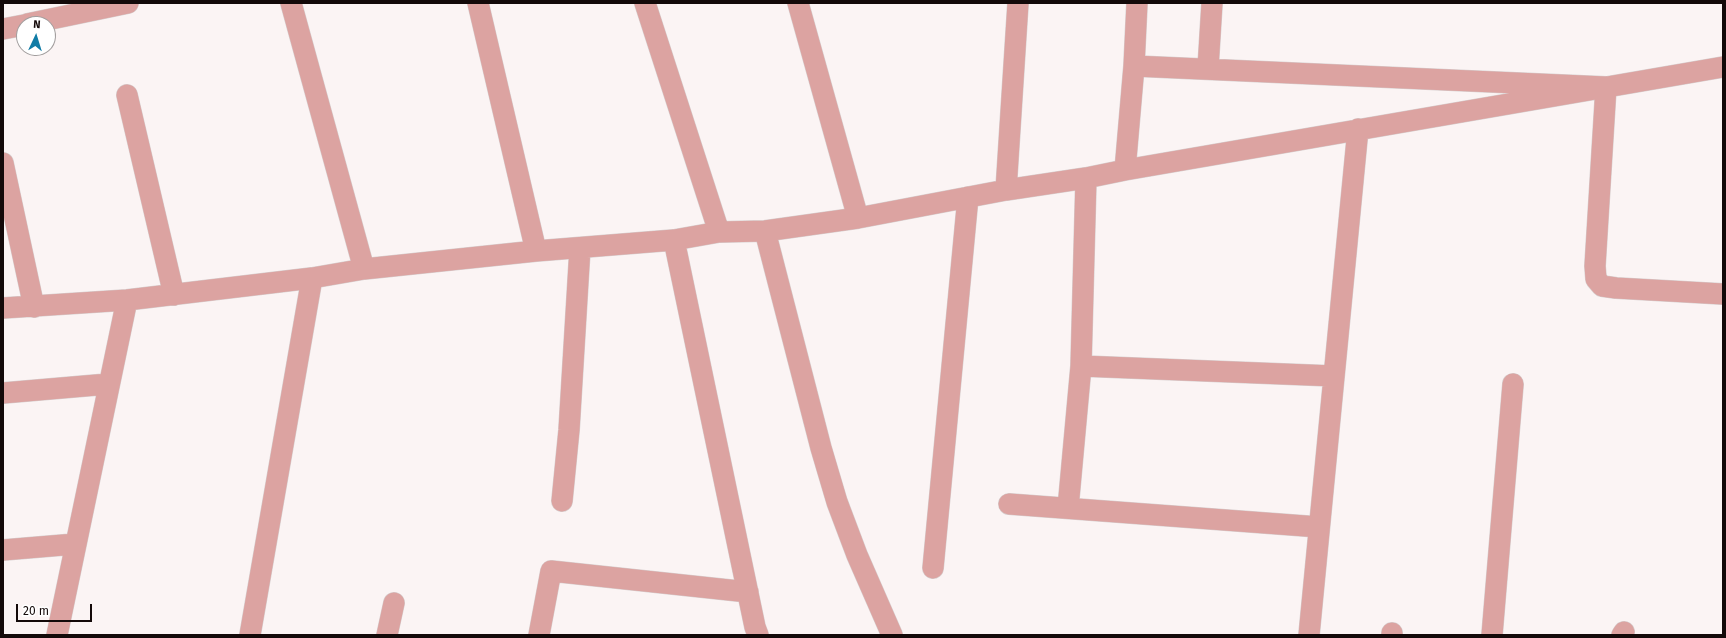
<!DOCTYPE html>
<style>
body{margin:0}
#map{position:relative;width:1726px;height:638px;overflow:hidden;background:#fbf4f4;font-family:"Fira Sans",sans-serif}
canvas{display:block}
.frame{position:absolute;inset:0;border:4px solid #130909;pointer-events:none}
.north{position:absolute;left:16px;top:16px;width:40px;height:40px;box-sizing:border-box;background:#fff;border:1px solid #a19d9d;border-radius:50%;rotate:4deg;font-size:11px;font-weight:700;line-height:16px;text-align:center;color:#130909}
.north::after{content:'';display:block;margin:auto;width:14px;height:18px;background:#107ca6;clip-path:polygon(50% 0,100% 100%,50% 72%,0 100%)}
.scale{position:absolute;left:16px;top:604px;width:76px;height:18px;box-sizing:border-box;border:2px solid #130909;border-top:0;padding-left:5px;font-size:12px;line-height:14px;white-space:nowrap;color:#130909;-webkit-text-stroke:3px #fff;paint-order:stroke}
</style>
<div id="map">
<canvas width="1726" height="638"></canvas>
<div class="frame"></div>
<div class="north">N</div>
<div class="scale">20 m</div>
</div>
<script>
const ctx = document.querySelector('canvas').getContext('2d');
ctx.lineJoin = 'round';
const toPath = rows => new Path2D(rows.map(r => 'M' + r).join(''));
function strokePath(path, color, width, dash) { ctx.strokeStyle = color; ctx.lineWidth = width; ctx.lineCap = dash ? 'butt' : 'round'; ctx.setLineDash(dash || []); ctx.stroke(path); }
const street = toPath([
 [291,3,364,269],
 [478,3,536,251],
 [645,3,719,232],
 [798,3,858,218],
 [27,24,128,3],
 [3,29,24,25],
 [1134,66,1606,87,1595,266,1596,279,1602,286,1616,288,1723,294],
 [1208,68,1212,3],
 [127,95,174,295],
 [3,163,34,307],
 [1125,170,1134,66,1137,3],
 [1006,190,1018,3],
 [765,231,821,448,837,502,857,555,892,635],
 [674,240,755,627,758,635],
 [3,308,127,300,312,278,364,269,536,251,674,240,719,232,765,231,858,218,1006,190,1086,178,1125,170,1723,67],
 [1081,366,1334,376],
 [3,393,108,384],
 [562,501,569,430,580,248],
 [1009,504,1319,527],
 [1068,508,1081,366,1086,178],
 [3,550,75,544],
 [933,568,968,197],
 [57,635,127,300],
 [250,635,312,278],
 [387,635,394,603],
 [539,635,551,571,748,592],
 [1309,635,1358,129],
 [1392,635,1392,633],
 [1492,635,1513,384],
 [1622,635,1624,632]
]);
strokePath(street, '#d6cece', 22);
strokePath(street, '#dca3a1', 21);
</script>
